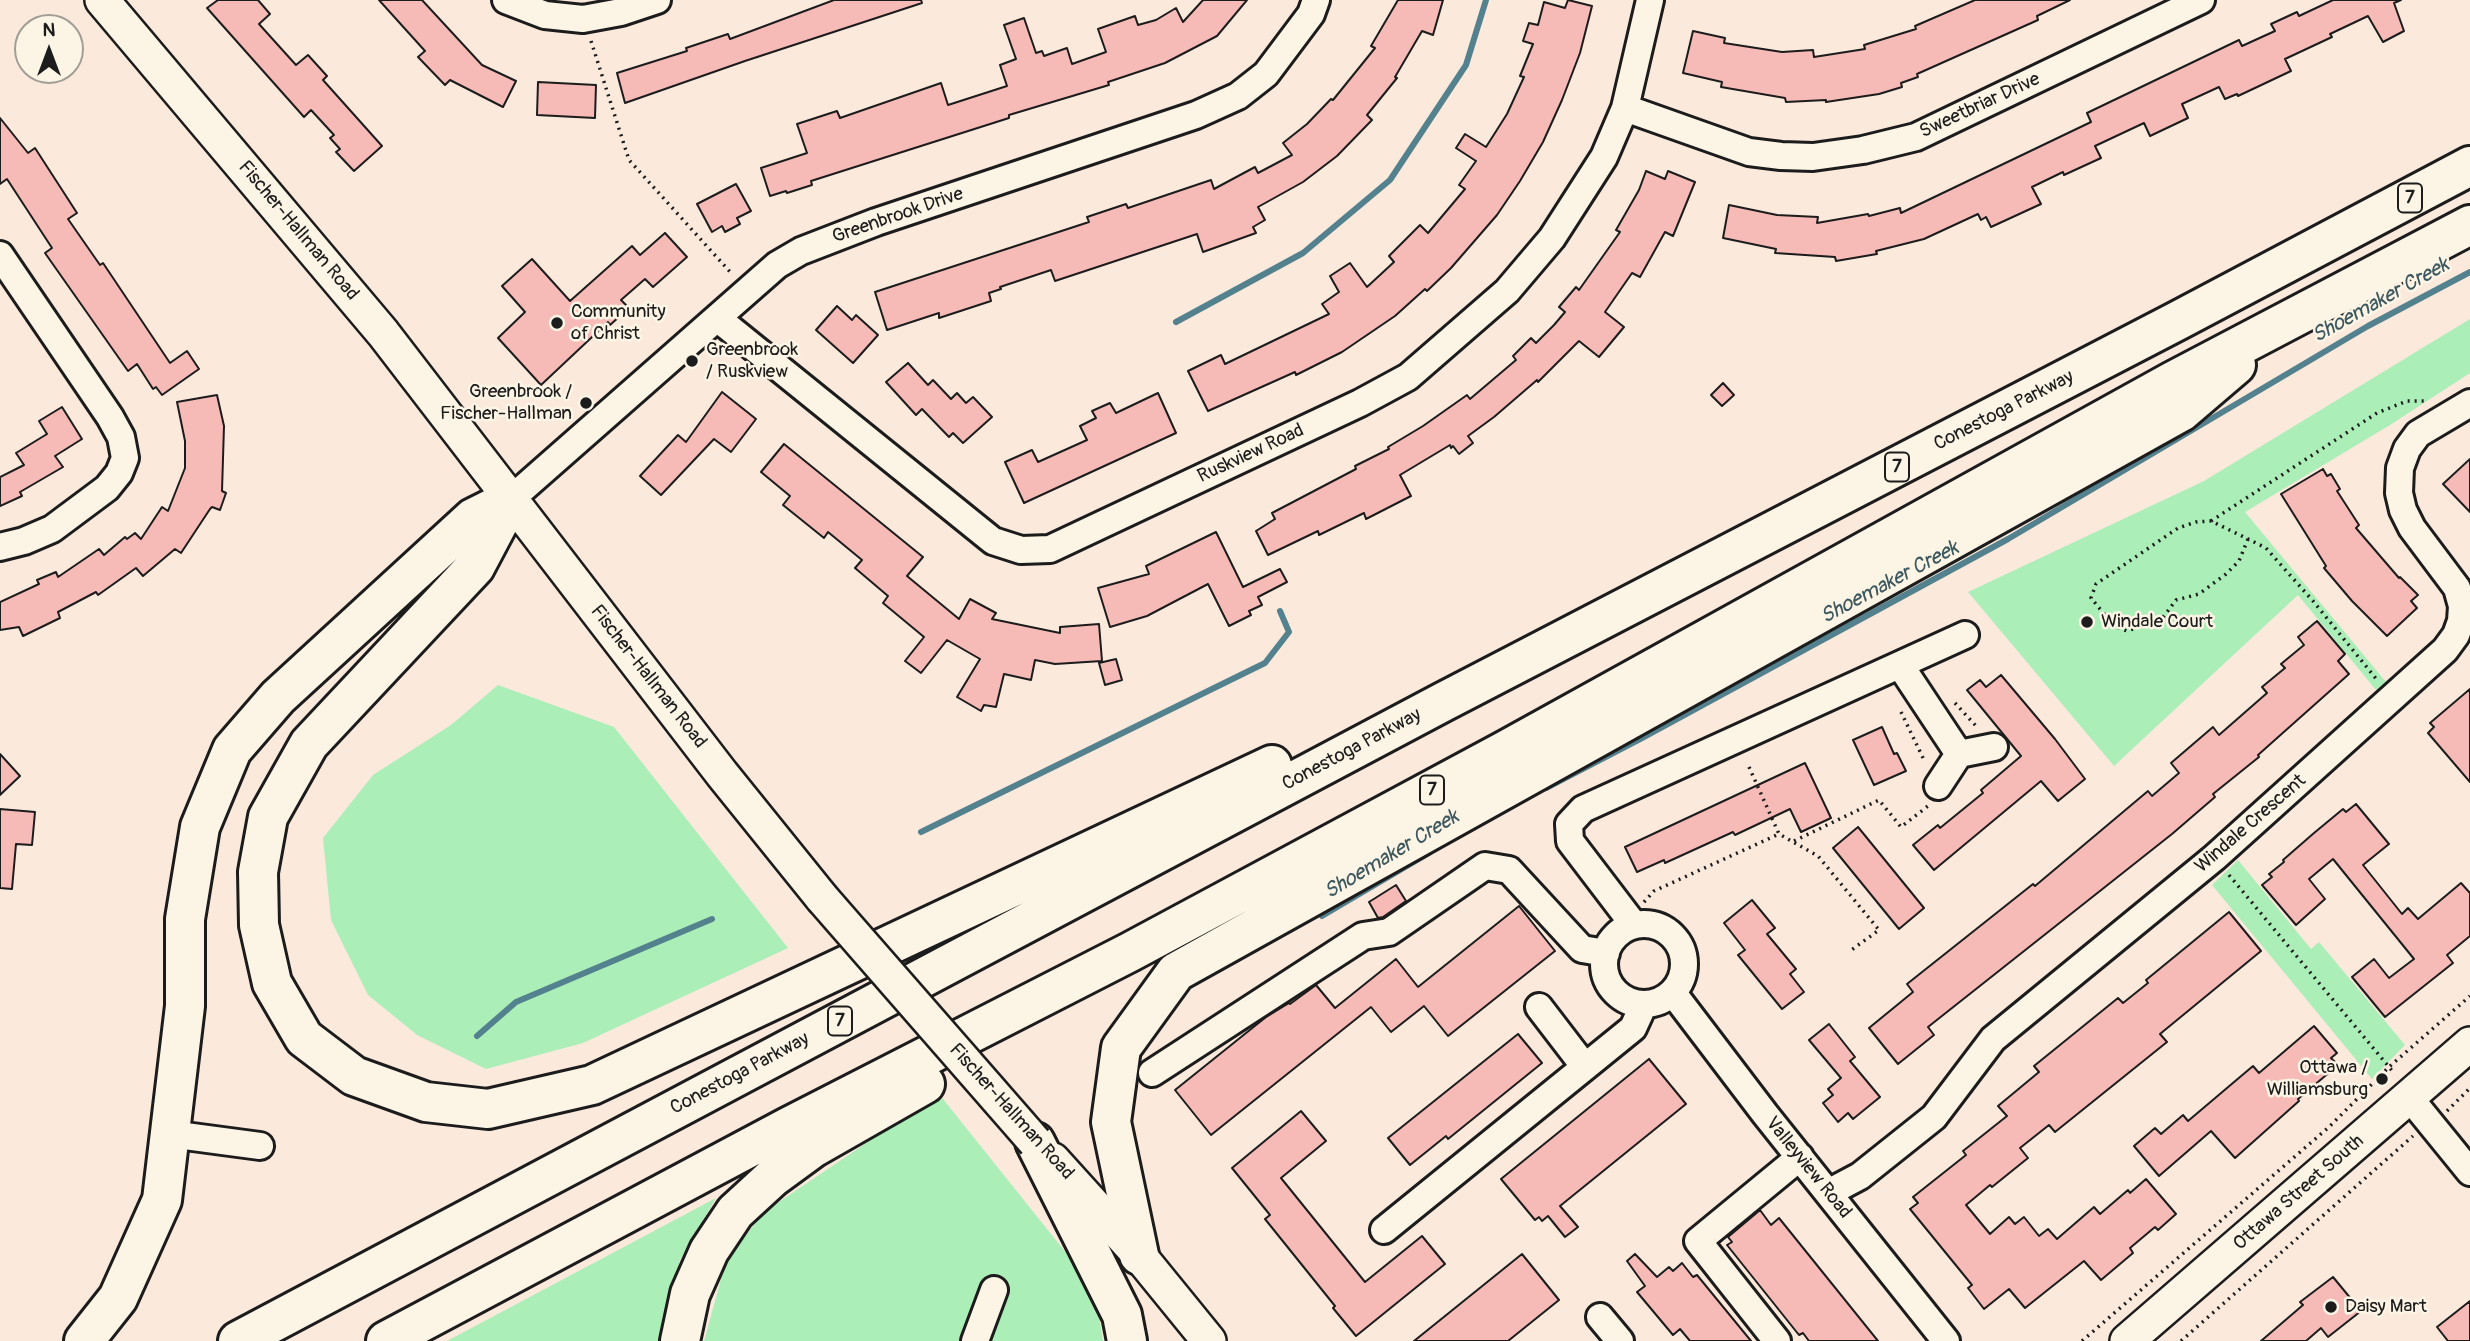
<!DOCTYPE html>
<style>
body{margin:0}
#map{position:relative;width:2470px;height:1341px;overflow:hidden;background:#fbe9dc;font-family:Pangolin,sans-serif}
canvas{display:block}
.north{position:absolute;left:14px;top:14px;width:70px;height:70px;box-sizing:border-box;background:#fcf5e5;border:2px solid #a29e95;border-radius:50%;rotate:0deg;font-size:19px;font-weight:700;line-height:28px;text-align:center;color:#1c1c1c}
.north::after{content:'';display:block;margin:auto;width:24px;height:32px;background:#1c1c1c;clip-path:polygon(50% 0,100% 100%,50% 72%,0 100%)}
</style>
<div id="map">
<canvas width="2470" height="1341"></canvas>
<div class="north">N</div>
</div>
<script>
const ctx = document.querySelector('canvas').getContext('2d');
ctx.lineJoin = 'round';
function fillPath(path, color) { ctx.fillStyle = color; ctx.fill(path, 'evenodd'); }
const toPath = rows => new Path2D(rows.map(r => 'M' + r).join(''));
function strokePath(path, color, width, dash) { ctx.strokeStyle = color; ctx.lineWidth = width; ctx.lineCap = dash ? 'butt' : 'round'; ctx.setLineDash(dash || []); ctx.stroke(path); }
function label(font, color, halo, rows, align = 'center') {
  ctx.font = font + ' Pangolin,sans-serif'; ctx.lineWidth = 5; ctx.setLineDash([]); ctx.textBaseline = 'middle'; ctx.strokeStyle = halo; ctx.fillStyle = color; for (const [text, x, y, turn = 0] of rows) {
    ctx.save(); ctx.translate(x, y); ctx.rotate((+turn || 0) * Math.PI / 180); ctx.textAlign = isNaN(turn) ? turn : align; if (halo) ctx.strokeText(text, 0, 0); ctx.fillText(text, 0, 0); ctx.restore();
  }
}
fillPath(toPath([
 [2470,319,2470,373,2390,425,2245,512,2386,682,2376,690,2298,595,2114,766,1968,592,2204,481],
 [498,685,614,727,788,948,583,1043,486,1069,417,1035,368,995,331,920,323,838,373,775,451,725],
 [2238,860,2311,949,2319,942,2405,1045,2372,1079,2212,885],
 [939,1094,1095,1289,1103,1341,704,1341,726,1261,764,1212],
 [716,1198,680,1260,659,1341,447,1341]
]), '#abeeb8');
strokePath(toPath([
 [1176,322,1303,253,1390,180,1466,65,1486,0],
 [1546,788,1642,738,2008,539,2368,326,2470,272],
 [921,832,1265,663,1289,632,1280,611],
 [1322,916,1429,853],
 [477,1036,516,1002,712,919]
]), '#54818e', 6);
const building = toPath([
 [218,0,258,0,270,14,259,24,296,65,308,55,327,76,323,80,382,146,354,171,336,152,340,149,330,138,334,135,311,110,304,117,207,8,218,0],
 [379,0,422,0,482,65,516,81,503,107,450,80,445,85,418,57,425,51,379,0],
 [834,0,921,0,922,3,745,61,625,103,617,73,687,51,686,48,728,34,730,39,834,0],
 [1203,0,1247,0,1217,36,1165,63,1108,82,1109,85,1009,115,1009,118,811,181,812,185,787,193,786,191,770,196,761,168,807,153,797,124,837,111,840,118,941,83,948,105,1007,86,1000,65,1016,59,1004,25,1024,18,1036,53,1042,51,1044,56,1067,48,1072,64,1106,52,1098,29,1135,16,1138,25,1156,20,1176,8,1183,22,1203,0],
 [1398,0,1443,0,1433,35,1422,31,1395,77,1397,78,1367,115,1372,120,1337,156,1303,182,1258,207,1265,220,1253,227,1256,233,1203,252,1197,234,1055,281,1051,270,1000,287,1001,289,989,293,991,301,939,318,939,313,887,330,875,292,1089,222,1087,217,1126,204,1128,208,1211,180,1214,189,1255,167,1258,173,1292,155,1283,143,1307,124,1331,99,1333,100,1375,48,1371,46,1398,0],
 [1568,0,1592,6,1580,53,1562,100,1543,142,1520,181,1497,215,1451,268,1427,291,1425,289,1395,316,1342,352,1296,375,1295,372,1208,411,1188,371,1221,355,1225,364,1329,314,1322,304,1339,292,1330,276,1350,263,1367,287,1394,262,1389,256,1420,225,1428,233,1465,189,1459,185,1476,161,1456,148,1465,134,1486,147,1507,114,1524,77,1520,76,1533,44,1523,41,1529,23,1538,25,1544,2,1565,8,1568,0],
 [1975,0,2070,0,2037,16,2038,20,1917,74,1918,77,1901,83,1902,87,1879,94,1826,102,1826,100,1786,102,1785,98,1721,87,1722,82,1683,73,1693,31,1725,38,1724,43,1782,52,1813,50,1814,57,1865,49,1864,45,1916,29,1915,26,1975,0],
 [2333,0,2401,0,2394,3,2404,31,2383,42,2368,16,2330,34,2332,37,2285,59,2291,71,2238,96,2237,94,2225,99,2219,87,2182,104,2188,118,2150,136,2144,123,2095,146,2101,158,2064,175,2063,172,2032,187,2041,204,1991,227,1986,217,1981,220,1978,214,1924,239,1876,251,1877,254,1836,261,1835,257,1775,253,1776,249,1723,238,1729,205,1777,215,1818,217,1817,223,1868,214,1869,216,1900,208,1901,213,2091,122,2087,113,2239,40,2242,46,2275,31,2271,24,2297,12,2299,16,2333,0],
 [538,82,596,85,595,118,537,115,538,82],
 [0,118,28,153,35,148,77,213,68,219,100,265,103,263,170,363,187,351,199,369,162,395,156,387,153,389,137,364,128,371,45,253,52,248,7,179,0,184,0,118],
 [1646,171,1665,179,1668,171,1695,182,1673,236,1665,232,1640,277,1632,273,1605,312,1624,327,1599,357,1579,341,1538,382,1537,380,1494,417,1468,436,1473,443,1459,454,1453,446,1451,448,1450,445,1400,475,1411,496,1366,519,1364,513,1319,535,1318,531,1268,555,1256,531,1275,519,1272,513,1356,469,1355,466,1389,449,1388,447,1423,426,1467,395,1470,399,1516,360,1513,356,1531,338,1536,343,1554,325,1565,312,1559,307,1576,287,1579,290,1620,232,1616,230,1639,190,1646,171],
 [736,184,751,211,737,218,740,224,725,232,722,226,712,232,697,204,736,184],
 [665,233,687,257,653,287,645,279,621,300,629,308,610,325,608,322,541,385,498,338,525,312,502,286,532,259,570,301,632,246,640,255,665,233],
 [837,306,852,320,856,315,878,335,853,363,816,330,837,306],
 [908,363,928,385,933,380,951,399,957,393,966,403,973,397,992,417,963,443,953,433,949,437,922,409,916,415,886,382,908,363],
 [1723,383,1734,395,1722,406,1711,395,1723,383],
 [722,392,756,419,731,452,714,439,661,495,640,476,678,435,686,442,722,392],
 [1158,393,1176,433,1024,503,1005,462,1032,450,1038,462,1087,440,1080,426,1096,418,1092,411,1110,403,1116,413,1158,393],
 [217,395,224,426,222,491,226,493,220,510,212,507,210,509,181,553,175,549,143,576,136,568,98,595,96,592,58,612,60,618,23,636,19,627,0,630,0,602,39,584,37,580,56,572,58,577,99,549,104,555,125,537,127,539,135,533,141,539,162,507,168,511,185,468,185,441,177,402,217,395],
 [62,407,82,439,55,456,63,467,20,492,22,496,0,506,0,477,24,465,16,453,47,434,39,421,62,407],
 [784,444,923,557,907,576,959,619,970,599,996,613,992,619,1060,633,1060,627,1099,624,1102,661,1055,664,1035,660,1031,680,1004,674,996,707,984,705,981,711,957,697,980,659,947,640,921,673,905,661,924,637,883,603,888,596,855,568,862,560,828,532,824,538,783,505,790,496,761,472,784,444],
 [2470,459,2470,512,2443,484,2470,459],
 [2323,469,2327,476,2331,474,2340,489,2337,491,2359,525,2356,528,2399,578,2400,577,2418,595,2411,601,2417,608,2387,636,2352,601,2324,568,2326,566,2281,494,2323,469],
 [1216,532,1243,587,1280,569,1287,582,1258,597,1262,605,1249,611,1251,615,1229,626,1208,584,1147,616,1110,627,1098,588,1149,574,1146,566,1216,532],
 [2317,621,2345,654,2338,661,2349,674,2258,755,2259,757,2213,794,2215,797,2172,834,1928,1027,1934,1035,1898,1064,1869,1028,1913,992,1907,984,2033,884,2035,886,2148,791,2152,796,2179,773,2171,763,2213,727,2219,735,2267,693,2262,687,2285,668,2281,664,2304,645,2298,637,2317,621],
 [1116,659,1122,680,1105,685,1099,663,1116,659],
 [2001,675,2055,739,2085,779,2058,801,2041,781,1934,870,1913,845,1938,825,1940,828,1983,793,1981,790,2021,756,1967,690,1980,680,1986,687,2001,675],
 [2470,689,2470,782,2428,733,2434,727,2430,723,2470,689],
 [1882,727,1894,754,1897,753,1906,771,1874,785,1853,740,1882,727],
 [0,754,20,776,0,795,0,754],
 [1805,763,1831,818,1801,832,1790,809,1735,835,1733,832,1665,863,1664,860,1637,872,1625,847,1805,763],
 [2356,804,2389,844,2363,865,2402,914,2408,908,2418,919,2461,883,2470,893,2470,936,2447,955,2453,963,2385,1017,2352,977,2374,959,2389,978,2414,959,2333,859,2309,879,2325,899,2296,925,2262,885,2272,877,2269,874,2284,862,2283,860,2314,833,2343,809,2346,812,2356,804],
 [0,809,35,812,32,845,16,844,12,889,0,888,0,809],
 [1858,827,1924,908,1899,929,1833,848,1858,827],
 [1396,885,1406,901,1383,917,1378,918,1369,902,1396,885],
 [1752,900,1775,928,1767,934,1796,969,1790,974,1804,992,1782,1009,1738,955,1745,950,1724,923,1752,900],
 [1519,906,1555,951,1448,1036,1424,1006,1391,1032,1371,1007,1211,1135,1175,1090,1266,1017,1289,1003,1290,1004,1316,985,1335,1008,1396,959,1418,987,1519,906],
 [2229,912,2261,951,2160,1034,2167,1042,2055,1132,2049,1125,2020,1148,2028,1158,1992,1187,1990,1185,1966,1205,1990,1234,2009,1217,2015,1224,2024,1217,2039,1236,2048,1229,2057,1239,2094,1207,2100,1214,2128,1190,2130,1193,2146,1179,2176,1214,2158,1230,2155,1227,2130,1248,2133,1253,2101,1280,2084,1261,2025,1308,2009,1289,1984,1309,1968,1288,1972,1285,1910,1209,1918,1203,1913,1197,1966,1155,1963,1151,2007,1116,1998,1106,2039,1072,2034,1066,2118,998,2123,1003,2148,983,2146,980,2229,912],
 [1829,1024,1855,1057,1850,1061,1880,1097,1853,1119,1848,1113,1838,1122,1823,1103,1833,1095,1828,1089,1841,1078,1809,1040,1829,1024],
 [2314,1026,2337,1053,2331,1058,2338,1065,2298,1099,2299,1101,2235,1158,2211,1131,2159,1176,2134,1146,2155,1128,2161,1134,2183,1115,2188,1121,2253,1066,2259,1073,2314,1026],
 [1518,1034,1542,1063,1448,1139,1446,1136,1410,1165,1388,1138,1518,1034],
 [1649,1059,1686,1104,1560,1206,1578,1227,1565,1237,1548,1216,1542,1221,1539,1217,1535,1220,1501,1179,1649,1059],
 [1301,1111,1326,1141,1281,1178,1365,1282,1422,1236,1445,1264,1356,1336,1333,1308,1335,1306,1265,1219,1270,1215,1232,1168,1301,1111],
 [1760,1210,1771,1225,1779,1218,1878,1341,1809,1341,1803,1333,1799,1335,1727,1245,1732,1242,1728,1237,1760,1210],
 [1522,1254,1559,1300,1508,1341,1414,1341,1522,1254],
 [1635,1254,1657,1277,1669,1267,1673,1271,1682,1263,1693,1277,1697,1275,1751,1341,1690,1341,1680,1329,1673,1335,1637,1292,1645,1286,1627,1261,1635,1254],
 [2333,1277,2361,1311,2328,1337,2321,1328,2306,1341,2261,1341,2303,1305,2300,1302,2333,1277],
 [2470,1301,2470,1341,2448,1341,2437,1327,2470,1301]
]);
fillPath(building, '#f6bab7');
strokePath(building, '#1c1c1c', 2);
const minor = toPath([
 [506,0,545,15,583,19,621,12,657,0],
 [1625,108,1749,152,1781,156,1813,157,1863,150,1916,137,2201,0],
 [0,255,110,417,121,437,125,458,119,473,107,488,52,529,24,541,0,547],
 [717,318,993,541,1021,550,1050,549,1360,403,1408,377,1507,291,1552,238,1604,157,1625,108,1650,0],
 [511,499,777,265,801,251,876,222,1196,115,1238,96,1266,74,1311,14,1316,0],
 [1900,665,1959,754,1938,786],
 [1959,754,1994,747],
 '1604 964a40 40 0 1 1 80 0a40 40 0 1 1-80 0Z',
 [1634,925,1570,841,1569,824,1583,809,1965,635],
 [1673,993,1765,1114,1946,1341],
 [1539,1007,1585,1067],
 [1152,1073,1363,936,1389,932,1485,866,1509,870,1582,949,1606,953],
 [2409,1097,2470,1172],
 [170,1134,260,1146],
 [1828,1193,1860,1176,1934,1117,1993,1039,2214,858,2445,650,2456,635,2461,621,2462,606,2457,588,2412,528,2403,510,2399,493,2400,468,2407,449,2418,434,2470,403],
 [1384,1230,1633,1028,1644,1004],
 [1600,1317,1620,1341],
 [975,1341,994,1290],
 [1777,1341,1698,1241,1800,1157]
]);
const major = toPath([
 [102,0,383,333,722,774,822,898],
 [1053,1160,1139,1255,1209,1341],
 [2127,1341,2470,1044]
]);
const highway = toPath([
 [511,499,475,567,309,744,268,817,258,872,259,925,272,983,304,1038,354,1076,426,1102,488,1109,592,1085,1272,765],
 [1035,1142,1122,1315,1127,1341],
 [1139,1255,1111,1122,1121,1048,1176,972,2181,412,2236,365],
 [84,1341,118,1298,162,1200,185,1006,185,919,200,827,232,750,278,697,473,518,511,499],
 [238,1341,1443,702,2177,321,2470,166],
 [386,1341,788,1127,1130,952,1506,750,2173,381,2470,225],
 [680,1341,690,1294,709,1251,735,1212,772,1178,813,1148,925,1084]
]);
strokePath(minor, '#1c1c1c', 32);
strokePath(major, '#1c1c1c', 38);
strokePath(highway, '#1c1c1c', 44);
strokePath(toPath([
 [591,41,629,160,732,274],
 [2211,521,2377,413,2407,401,2427,401],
 [2248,539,2239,561,2226,574,2199,594,2176,600,2161,620,2127,631,2114,626,2091,598,2096,584,2178,528,2196,522,2211,521,2248,539,2266,548,2313,601,2378,681],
 [1955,703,1976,726],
 [1901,712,1925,762],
 [1749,767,1779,834,1818,856,1879,930,1850,951],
 [1794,841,1879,800,1901,827,1928,806],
 [2229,875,2394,1073],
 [1644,902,1654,891,1779,834],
 [2447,1111,2470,1088],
 [2082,1341,2329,1127,2389,1067,2470,996],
 [2181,1341,2413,1136]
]), '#1c1c1c', 3.5, [2, 5]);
strokePath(minor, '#fcf5e5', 26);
strokePath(major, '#fcf5e5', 33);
strokePath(highway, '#fcf5e5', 38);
const majorBridge = toPath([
 [822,898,1035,1142]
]);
strokePath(majorBridge, '#1c1c1c', 38, []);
strokePath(majorBridge, '#fcf5e5', 33);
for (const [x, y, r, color] of [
 [557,323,7,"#1c1c1c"],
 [692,361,7,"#1c1c1c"],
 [586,403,7,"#1c1c1c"],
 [2087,622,7,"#1c1c1c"],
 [2382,1079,7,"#1c1c1c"],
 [2331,1307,7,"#1c1c1c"]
]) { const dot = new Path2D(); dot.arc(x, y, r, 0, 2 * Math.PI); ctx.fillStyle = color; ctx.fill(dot); strokePath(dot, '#fcf5e5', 2.5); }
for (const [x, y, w] of [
 [2410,198,24],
 [1897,467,24],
 [1432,790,24],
 [840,1021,24]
]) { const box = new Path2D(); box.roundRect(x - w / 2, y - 14.5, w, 29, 5); ctx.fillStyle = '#fcf5e5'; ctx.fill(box); strokePath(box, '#1c1c1c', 2); }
label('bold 18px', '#1c1c1c', null, [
 ["7",2410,198],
 ["7",1897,467],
 ["7",1432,790],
 ["7",840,1021]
]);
label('19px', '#1c1c1c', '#fcf5e5', [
 ["Sweetbriar Drive",1980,106,-25],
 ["Greenbrook Drive",898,216,-19],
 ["Fischer-Hallman Road",298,231,50],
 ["Conestoga Parkway",2004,411,-27],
 ["Ruskview Road",1251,454,-25],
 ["Fischer-Hallman Road",648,677,52],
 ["Conestoga Parkway",1352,750,-28],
 ["Windale Crescent",2251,824,-41],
 ["Conestoga Parkway",740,1074,-28],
 ["Fischer-Hallman Road",1011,1112,48],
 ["Valleyview Road",1808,1168,51],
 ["Ottawa Street South",2299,1193,-41]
]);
label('19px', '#1c1c1c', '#fcf5e5', [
 ["Community",571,312],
 ["of Christ",571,334],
 ["Greenbrook",706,350],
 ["/ Ruskview",706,372],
 ["Greenbrook /",572,392,"right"],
 ["Fischer-Hallman",572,414,"right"],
 ["Windale Court",2101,622],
 ["Ottawa /",2368,1068,"right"],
 ["Williamsburg",2368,1090,"right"],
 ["Daisy Mart",2345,1307]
], 'left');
label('italic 21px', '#3d575e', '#fcf5e5', [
 ["Shoemaker Creek",2381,301,-29],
 ["Shoemaker Creek",1890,583,-28],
 ["Shoemaker Creek",1392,855,-31]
]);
</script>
